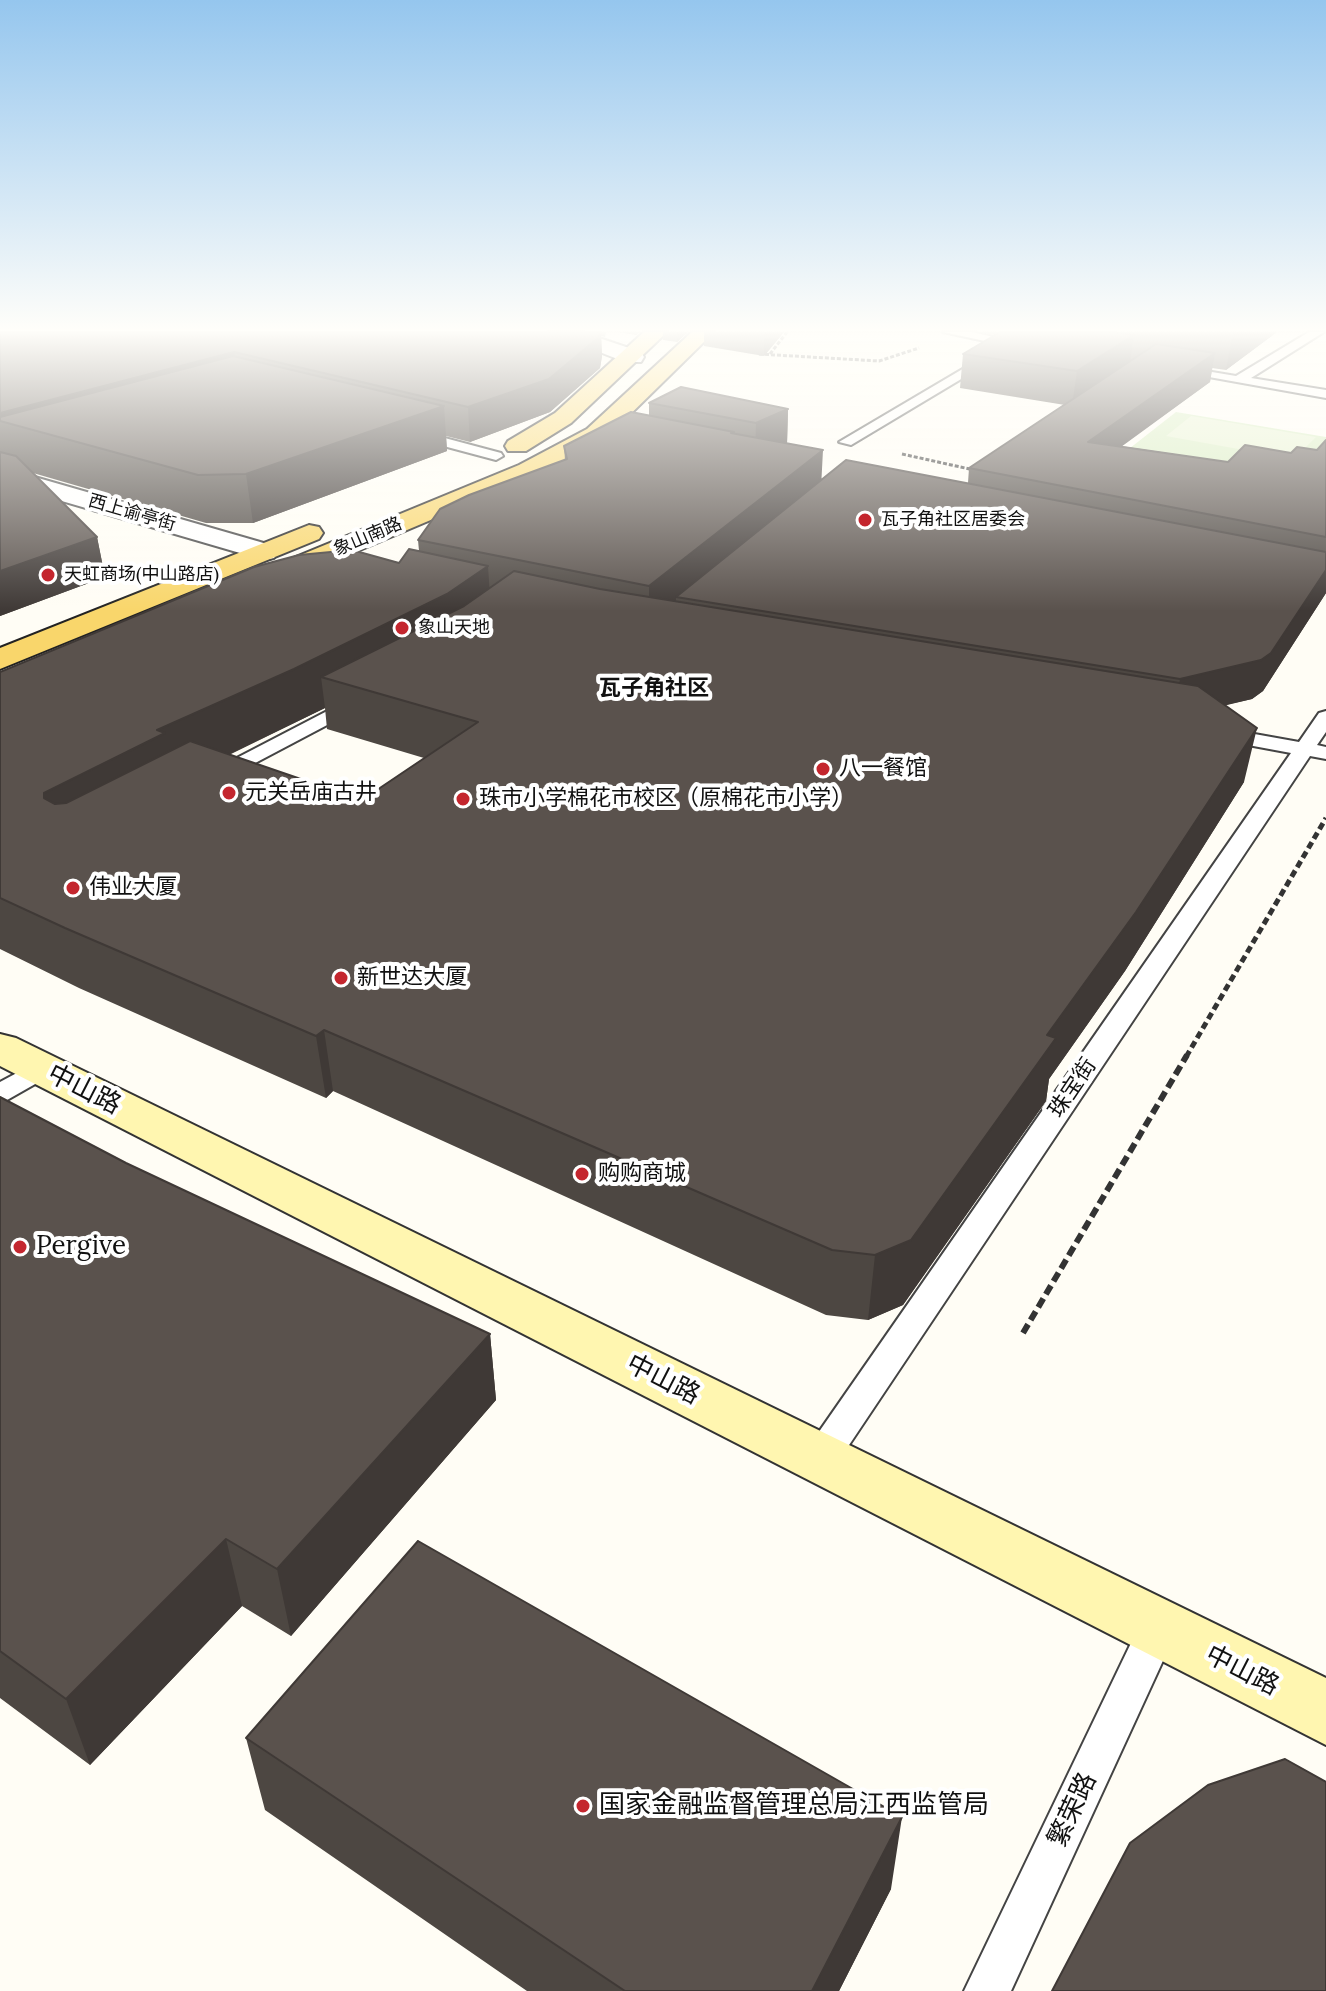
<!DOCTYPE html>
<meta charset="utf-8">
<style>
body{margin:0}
canvas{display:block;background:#fffdf5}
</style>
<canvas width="1326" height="1991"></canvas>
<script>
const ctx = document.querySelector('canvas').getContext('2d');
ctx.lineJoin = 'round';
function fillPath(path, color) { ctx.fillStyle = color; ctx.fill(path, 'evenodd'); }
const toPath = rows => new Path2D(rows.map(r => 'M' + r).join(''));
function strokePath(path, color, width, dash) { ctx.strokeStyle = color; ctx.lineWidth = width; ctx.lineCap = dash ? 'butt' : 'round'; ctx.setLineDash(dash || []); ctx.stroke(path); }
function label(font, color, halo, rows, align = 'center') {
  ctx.font = font + ' Lora,"Noto Sans SC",serif'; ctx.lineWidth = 8; ctx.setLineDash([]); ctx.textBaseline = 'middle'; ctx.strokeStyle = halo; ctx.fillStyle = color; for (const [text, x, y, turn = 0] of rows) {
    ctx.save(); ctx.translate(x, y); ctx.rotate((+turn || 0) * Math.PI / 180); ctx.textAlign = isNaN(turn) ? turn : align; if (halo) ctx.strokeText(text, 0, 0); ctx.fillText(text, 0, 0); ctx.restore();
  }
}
fillPath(toPath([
 [1176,412,1326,437,1326,448,1298,476,1102,470]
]), '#d5ebbd');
fillPath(toPath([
 [1191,416,1316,437,1294,459,1166,436]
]), '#e6f2cf');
const service = toPath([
 [943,332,972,332,1028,345,1022,349,943,332],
 [1309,332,1324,332,1251,378,1326,390,1326,398,1170,370,1176,366,1236,376,1309,332],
 [988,354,998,357,851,445,839,442,988,354],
 [411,429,501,453,503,456,496,460,406,436,406,430,411,429],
 [358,695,368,701,365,705,223,780,215,781,204,775,358,695],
 [1326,711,1326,732,1317,745,1326,747,1326,759,1310,756,833,1469,820,1473,807,1469,802,1459,807,1449,1291,753,1221,740,1211,734,1221,728,1299,742,1319,713,1326,711],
 [41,1060,51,1063,55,1069,51,1075,0,1104,0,1082,41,1060],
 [1158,1611,1172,1616,1178,1628,1011,1991,964,1991,1144,1616,1158,1611]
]);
const minor = toPath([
 [549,332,581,332,641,352,644,357,641,362,625,362,549,332]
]);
const tertiary = toPath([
 [0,467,274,546,278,552,274,558,264,560,0,483,0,467]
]);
const secondary = toPath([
 [0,1034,16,1038,1326,1678,1326,1745,0,1066,0,1034]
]);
const primary = toPath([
 [644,332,667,332,571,423,526,451,508,451,505,446,508,441,555,413,644,332],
 [692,332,714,332,605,439,537,475,289,580,279,583,269,580,264,574,269,568,519,465,587,429,692,332],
 [309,525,319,527,323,533,319,539,0,669,0,648,309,525]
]);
strokePath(service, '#444', 4);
strokePath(minor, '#444', 4);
strokePath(tertiary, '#444', 4);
strokePath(secondary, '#333', 4);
strokePath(primary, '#222', 4);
strokePath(toPath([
 [759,354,879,361,919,348],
 [770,354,787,332],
 [902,454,974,470]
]), '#333', 3, [4, 2]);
strokePath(toPath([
 [1186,1057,1326,818]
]), '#333', 5, [7, 4]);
strokePath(toPath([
 [1023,1333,1187,1055]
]), '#333', 6, [10, 5]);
fillPath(service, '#fff');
fillPath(minor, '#fff');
fillPath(tertiary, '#fff');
fillPath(secondary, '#fff6b0');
fillPath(primary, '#f9d66b');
fillPath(toPath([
 [0,332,606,332,605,337,601,336,602,356,600,368,550,412,470,442,446,436,447,451,253,523,206,523,33,473,97,537,105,577,0,616],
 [618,332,640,332,636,335],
 [663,332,688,332,677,342,663,340],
 [704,332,784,332,764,356,704,346],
 [980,332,1277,332,1226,370,1212,368,1210,382,1121,446,1228,462,1317,450,1326,440,1326,593,1263,691,1252,699,1225,705,1244,782,1125,971,1049,1079,1046,1101,903,1305,868,1320,826,1315,333,1091,326,1098,79,988,0,949,0,672,399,563,419,551,418,540,565,460,564,446,649,415,649,403,788,409,787,443,822,479,968,483,969,468,1065,405,960,388,963,354,996,335],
 [325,708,327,729,424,758,362,800,229,755],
 [0,1097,126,1163,490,1334,496,1400,291,1636,242,1606,90,1765,0,1698],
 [246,1738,891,1889,839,1991,527,1991,265,1810]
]), '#4d4742');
fillPath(toPath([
 [600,332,601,332,602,356,600,368,550,412,470,442,468,407],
 [677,332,688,332,677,342],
 [764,332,784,332,764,356],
 [1233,332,1277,332,1226,370],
 [1134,335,1129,369,1072,406,1077,371],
 [234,352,238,384,0,421,0,413],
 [1215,353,1210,382,1084,474,1088,442],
 [444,406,447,451,253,523,246,474],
 [788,409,787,445,755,460,756,423],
 [823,450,821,488,676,597,676,608,649,630,649,586],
 [97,537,105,577,0,616,0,571],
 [488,566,491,613,321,677,325,708,174,781,58,848,44,798,44,793,157,730],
 [1326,570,1326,593,1263,691,1252,699,1173,718,1180,679],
 [1257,728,1244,782,1125,971,1049,1079,1046,1101,903,1305,868,1320,875,1255,1047,1035],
 [324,1030,333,1091,326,1098,316,1036],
 [490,1334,496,1400,291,1636,277,1569],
 [226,1539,242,1606,90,1765,66,1699],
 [902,1817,891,1889,839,1991,812,1991]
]), '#3f3936');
const building = toPath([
 [0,332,600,332,599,337,549,379,468,407,234,352,0,413,0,332],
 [1000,332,1114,332,1134,335,1077,371,963,354,1000,332],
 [1156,344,1215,353,1088,442,1228,462,1245,445,1291,453,1297,447,1317,450,1326,440,1326,537,969,468,1156,344],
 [233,356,444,406,246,474,198,475,0,421,0,417,233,356],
 [681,387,788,409,756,423,649,403,681,387],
 [631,412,734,432,731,433,823,450,649,586,418,540,440,509,469,495,567,459,564,446,631,412],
 [0,452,16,456,97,537,0,571,0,452],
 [846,460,1326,552,1326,570,1271,653,1261,660,1180,679,676,597,846,460],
 [409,549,488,566,447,594,294,669,157,730,165,733,44,793,44,798,55,804,66,803,190,741,362,800,478,722,321,677,464,606,514,571,600,589,1198,686,1257,728,1136,912,1047,1035,1056,1038,911,1240,875,1255,832,1250,324,1030,316,1036,65,928,0,898,0,672,254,567,299,555,352,550,399,563,409,549],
 [0,1097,126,1163,490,1334,277,1569,226,1539,66,1699,0,1651,0,1097],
 [418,1541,902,1817,812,1991,625,1991,246,1738,418,1541],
 [1285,1759,1326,1782,1326,1991,1052,1991,1130,1843,1208,1785,1285,1759]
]);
fillPath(building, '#5a524d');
strokePath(building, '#3f3936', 2);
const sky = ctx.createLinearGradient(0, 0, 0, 611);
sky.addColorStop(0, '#95c6ee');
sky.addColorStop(0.54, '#fffefa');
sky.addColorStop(1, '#fffefa00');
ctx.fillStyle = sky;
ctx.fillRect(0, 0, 1326, 611);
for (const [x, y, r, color] of [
 [865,520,8,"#c4262e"],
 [48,575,8,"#c4262e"],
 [402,628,8,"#c4262e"],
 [823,769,8,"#c4262e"],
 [229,793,8,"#c4262e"],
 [463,799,8,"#c4262e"],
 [73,888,8,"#c4262e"],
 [341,978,8,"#c4262e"],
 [582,1174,8,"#c4262e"],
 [20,1247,8,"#c4262e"],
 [583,1806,8,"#c4262e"]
]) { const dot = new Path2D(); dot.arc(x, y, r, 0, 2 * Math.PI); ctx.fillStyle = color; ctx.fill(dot); strokePath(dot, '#fff', 3); }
label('18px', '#111', '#fff', [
 ["西上谕亭街",132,513,16],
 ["象山南路",368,537,-23]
]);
label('18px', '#111', '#fff', [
 ["瓦子角社区居委会",881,520],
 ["天虹商场(中山路店)",64,575],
 ["象山天地",418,628]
], 'left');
label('bold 22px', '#111', '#fff', [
 ["瓦子角社区",654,689]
]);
label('22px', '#111', '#fff', [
 ["八一餐馆",839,769],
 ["元关岳庙古井",245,793],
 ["珠市小学棉花市校区（原棉花市小学）",479,799],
 ["伟业大厦",89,888],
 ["新世达大厦",357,978],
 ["购购商城",598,1174]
], 'left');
label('22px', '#111', '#fff', [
 ["珠宝街",1073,1088,-56]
]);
label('26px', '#111', '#fff', [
 ["中山路",84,1090,27],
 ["中山路",663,1380,27],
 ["中山路",1242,1671,27],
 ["繁荣路",1073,1810,-65]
]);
label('26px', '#111', '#fff', [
 ["Pergive",36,1247],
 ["国家金融监督管理总局江西监管局",599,1806]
], 'left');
</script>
